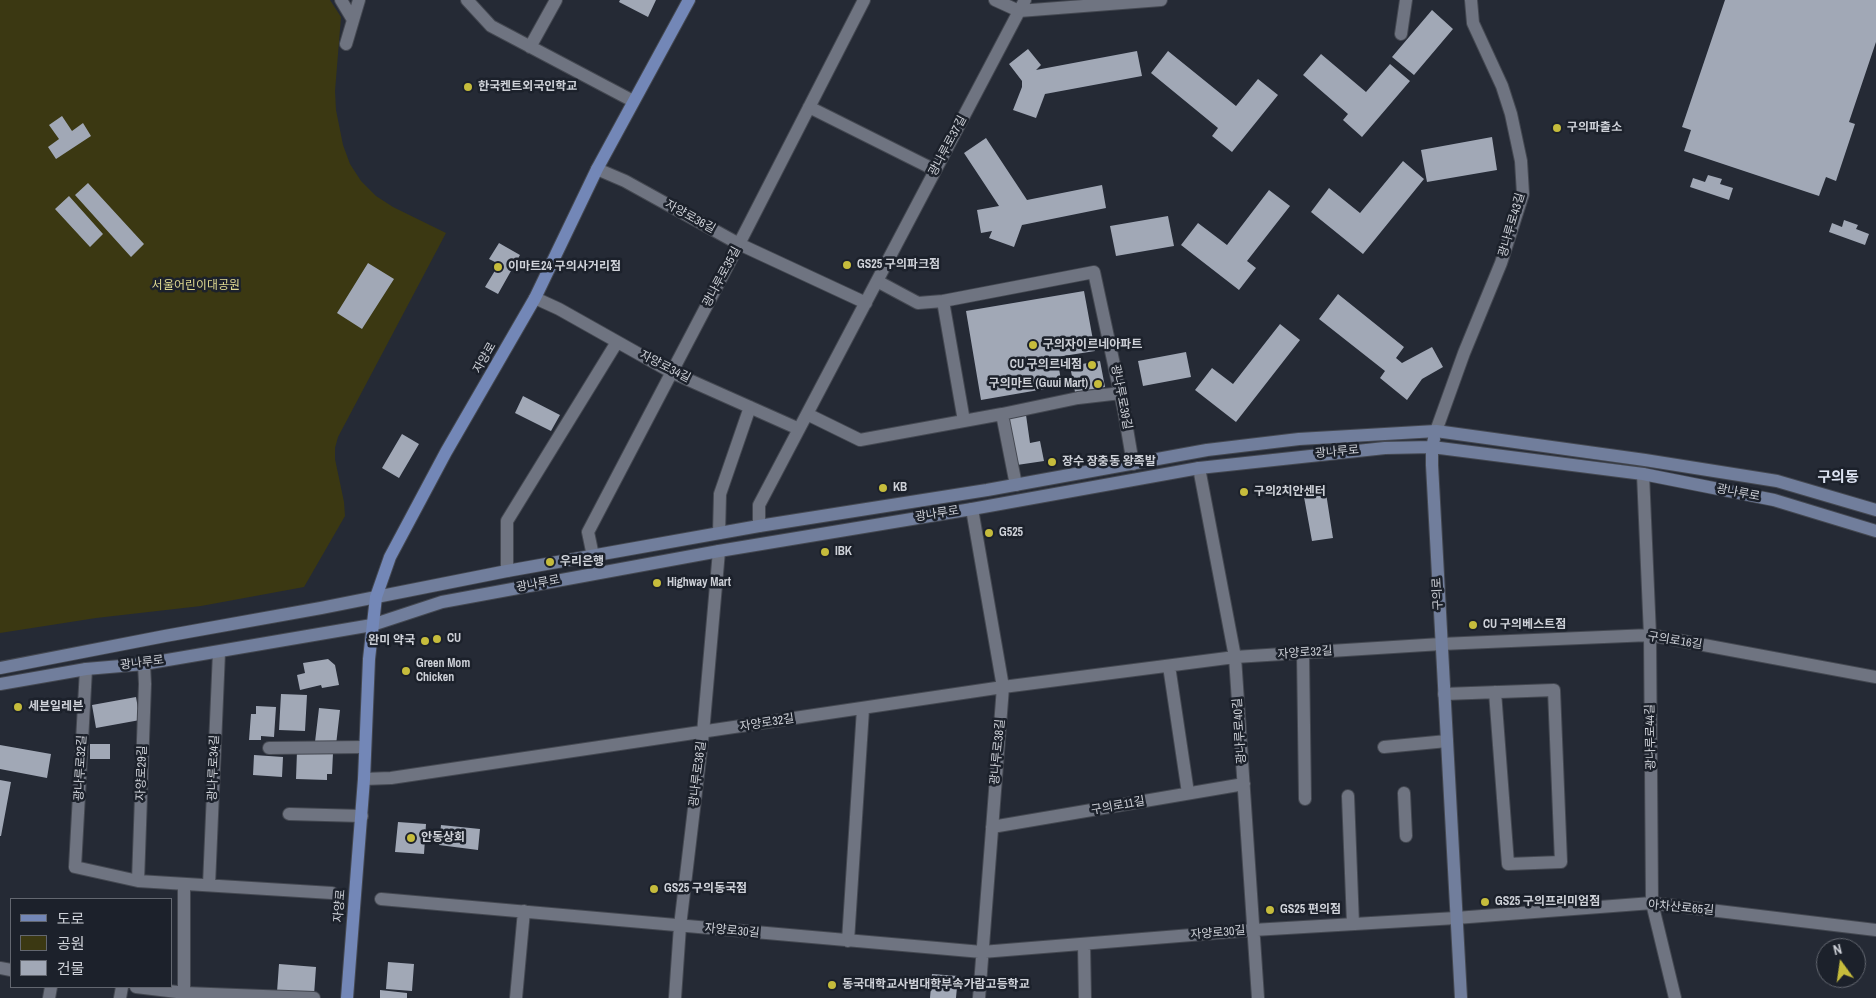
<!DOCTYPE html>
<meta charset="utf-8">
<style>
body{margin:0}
#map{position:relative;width:1876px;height:998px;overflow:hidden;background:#252a35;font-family:"Archivo Narrow","Noto Sans KR",sans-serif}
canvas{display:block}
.legend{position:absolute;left:10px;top:898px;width:162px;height:90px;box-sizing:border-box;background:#1c212b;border:1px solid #636770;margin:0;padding:6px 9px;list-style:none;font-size:15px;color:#ced1d8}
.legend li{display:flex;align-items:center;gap:10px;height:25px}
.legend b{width:25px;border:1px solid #636770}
.north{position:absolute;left:1816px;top:938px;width:50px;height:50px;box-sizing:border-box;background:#1c212b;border:1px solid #636770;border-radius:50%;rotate:346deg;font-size:14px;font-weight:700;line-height:20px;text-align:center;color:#ced1d8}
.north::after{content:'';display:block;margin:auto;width:18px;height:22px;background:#c6bc3c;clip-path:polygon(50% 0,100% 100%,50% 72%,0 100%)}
</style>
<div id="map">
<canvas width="1876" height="998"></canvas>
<ul class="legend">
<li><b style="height:6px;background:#7387b7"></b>도로</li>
<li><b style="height:14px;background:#3b3812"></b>공원</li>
<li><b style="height:14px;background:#a1a8b6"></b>건물</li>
</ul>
<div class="north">N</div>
</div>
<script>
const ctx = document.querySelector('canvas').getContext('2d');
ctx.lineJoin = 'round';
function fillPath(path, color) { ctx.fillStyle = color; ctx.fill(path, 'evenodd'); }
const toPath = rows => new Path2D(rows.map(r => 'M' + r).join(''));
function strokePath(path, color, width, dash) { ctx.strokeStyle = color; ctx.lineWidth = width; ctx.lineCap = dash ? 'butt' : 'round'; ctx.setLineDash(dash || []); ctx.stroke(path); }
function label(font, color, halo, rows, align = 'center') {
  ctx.font = font + ' "Archivo Narrow","Noto Sans KR",sans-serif'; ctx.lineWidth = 5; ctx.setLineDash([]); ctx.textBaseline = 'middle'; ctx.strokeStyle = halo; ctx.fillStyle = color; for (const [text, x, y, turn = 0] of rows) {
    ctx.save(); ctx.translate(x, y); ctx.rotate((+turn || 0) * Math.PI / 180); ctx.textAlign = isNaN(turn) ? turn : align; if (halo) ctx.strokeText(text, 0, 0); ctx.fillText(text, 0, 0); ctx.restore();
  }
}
fillPath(toPath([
 [0,0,330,0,341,17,335,91,336,110,343,145,350,164,361,181,376,196,393,207,446,233,338,437,335,448,335,459,344,502,345,516,304,587,201,606,96,618,0,633]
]), '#3b3812');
fillPath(toPath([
 [620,0,656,0,648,17,619,2],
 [1725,0,1876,0,1876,42,1849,122,1855,124,1836,181,1826,177,1819,196,1684,151,1691,130,1682,127],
 [1432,10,1453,29,1414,75,1392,57],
 [1028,49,1041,65,1036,70,1137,51,1142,76,1045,94,1036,118,1013,110,1022,87,1022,81,1009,64],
 [1168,51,1236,106,1258,79,1278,95,1232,152,1212,136,1218,128,1151,73],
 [1321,54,1366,92,1390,64,1410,81,1362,137,1343,120,1348,114,1303,75],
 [62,116,72,131,83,123,91,136,56,159,48,147,59,139,49,125],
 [1492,137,1497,170,1427,182,1421,150],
 [986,138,1027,200,1102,185,1106,208,1022,225,1014,247,989,238,992,231,981,233,977,210,999,206,964,153],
 [1403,161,1424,179,1363,254,1311,212,1329,188,1360,213],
 [1708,175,1722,179,1720,184,1733,188,1729,200,1690,187,1693,178,1705,182],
 [88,183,144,244,131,257,75,195],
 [1269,190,1290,206,1247,261,1256,268,1239,290,1181,245,1198,223,1227,245],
 [69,196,103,234,90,247,55,209],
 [1168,216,1174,246,1116,256,1110,226],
 [1844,220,1858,225,1856,229,1869,234,1865,245,1829,232,1832,223,1842,227],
 [499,243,520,255,498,294,485,287,499,264,489,259],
 [368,263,394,279,362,329,337,313],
 [1084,291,1095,351,1057,357,1062,386,981,400,966,311],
 [1338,294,1404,347,1396,358,1402,363,1432,347,1443,367,1422,379,1407,400,1380,378,1385,371,1319,319],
 [1280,324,1300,340,1236,422,1195,390,1212,368,1233,384],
 [1186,352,1191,377,1143,386,1138,361],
 [1100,361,1105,387,1075,392,1070,366],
 [523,396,560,415,551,431,515,413],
 [1026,415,1030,443,1040,441,1044,461,1017,465,1009,418],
 [402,434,419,444,399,478,382,468],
 [1326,493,1333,538,1312,541,1304,497],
 [328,659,335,665,339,685,322,688,321,685,300,690,297,675,305,673,303,663],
 [281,694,307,695,305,731,279,730],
 [136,697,140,720,96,728,92,705],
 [256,706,276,707,274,737,261,736,261,740,249,740,251,714,256,714],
 [319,708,340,710,336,745,315,742],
 [90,744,110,744,110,759,90,759],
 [0,745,51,754,47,778,0,769],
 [297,751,333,753,332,774,327,774,327,780,296,779],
 [254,755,283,757,282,777,253,775],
 [0,780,11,782,1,836,0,836],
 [398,822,426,824,424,854,395,852],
 [441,825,480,829,478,850,439,845],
 [388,962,414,964,412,991,386,989],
 [279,964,316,967,314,995,277,992],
 [932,974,958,976,956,998,930,998],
 [380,990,407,993,407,998,380,998]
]), '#a1a8b6');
const street = toPath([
 [341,0,353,20],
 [467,0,491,26,633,101],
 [995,0,1019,11,1161,0],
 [1401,34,1406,0],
 [346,44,359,0],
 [530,47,556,0],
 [809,107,935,170],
 [597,169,625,181,739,244,866,303],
 [877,281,918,303,943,301,1094,272,1124,411,1133,464],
 [535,298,559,309,671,372,799,429],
 [943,301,964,421],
 [807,414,860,440,1002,414,1078,398,1121,393],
 [1002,414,1016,485],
 [1436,431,1464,353,1501,263,1523,194,1521,161,1511,114,1502,86,1473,23,1471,0],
 [1199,468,1235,657,1258,998],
 [1643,474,1650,635,1652,903,1675,998],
 [972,509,1003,687,979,998],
 [759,526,759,505,1025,0],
 [719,533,720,494,750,407],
 [593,556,588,532,739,244,864,0],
 [507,571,507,521,617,342],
 [1303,653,1305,799],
 [1169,666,1188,793],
 [86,669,75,867,138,881,332,893],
 [1444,694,1554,690,1561,862,1508,864,1495,692],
 [1384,747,1447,741],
 [269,748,365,747],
 [364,779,391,778,1003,687,1235,657,1441,644,1650,635,1876,677],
 [1404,793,1406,836],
 [1348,796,1353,924],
 [289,814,362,816],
 [992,827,1244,784],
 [138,881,145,684,144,664],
 [209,885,219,652],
 [381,899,982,952,1253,930,1456,918,1652,903,1876,930],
 [848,941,863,709],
 [1084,944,1085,998],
 [0,968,11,970],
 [136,987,185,993,314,998],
 [49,998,51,987],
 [120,998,122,987],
 [184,998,184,885],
 [516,998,524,911],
 [675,998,680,926,703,733,719,551]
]);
const secondary = toPath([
 [1434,439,1432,447,1432,465,1461,998],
 [0,668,165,636,321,608,507,571,759,526,987,490,1207,450,1299,439,1436,431,1645,460,1777,481,1876,510],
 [0,684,86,669,144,664,372,625,442,602,719,551,972,509,1199,468,1385,448,1432,447,1643,474,1774,500,1876,531]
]);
const primary = toPath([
 [347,998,364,779,369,659,376,597,390,557,446,452,535,298,597,169,689,0]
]);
strokePath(street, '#444851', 14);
strokePath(secondary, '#444851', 14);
strokePath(primary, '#444851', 14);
strokePath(street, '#6f7481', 12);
strokePath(secondary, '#717e9c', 12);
strokePath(primary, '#7387b7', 12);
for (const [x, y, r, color] of [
 [468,87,5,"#c6bc3c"],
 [1557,128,5,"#c6bc3c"],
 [847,265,5,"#c6bc3c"],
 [498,267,5,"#c6bc3c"],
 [1033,345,5,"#c6bc3c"],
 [1092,365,5,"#c6bc3c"],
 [1098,384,5,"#c6bc3c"],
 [1052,462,5,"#c6bc3c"],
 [883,488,5,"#c6bc3c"],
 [1244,492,5,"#c6bc3c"],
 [989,533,5,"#c6bc3c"],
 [825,552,5,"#c6bc3c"],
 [550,562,5,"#c6bc3c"],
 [657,583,5,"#c6bc3c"],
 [1473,625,5,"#c6bc3c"],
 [437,639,5,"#c6bc3c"],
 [425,641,5,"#c6bc3c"],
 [406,671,5,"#c6bc3c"],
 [18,707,5,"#c6bc3c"],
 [411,838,5,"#c6bc3c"],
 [654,889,5,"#c6bc3c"],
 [1485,902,5,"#c6bc3c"],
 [1270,910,5,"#c6bc3c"],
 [832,985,5,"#c6bc3c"]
]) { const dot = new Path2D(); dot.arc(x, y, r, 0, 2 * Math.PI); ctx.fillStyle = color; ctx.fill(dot); strokePath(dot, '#1c212b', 2); }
label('bold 12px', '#ced1d8', '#1c212b', [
 ["한국켄트외국인학교",478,87],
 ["구의파출소",1567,128],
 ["GS25 구의파크점",857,265],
 ["이마트24 구의사거리점",508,267],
 ["구의자이르네아파트",1043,345],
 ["CU 구의르네점",1082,365,"right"],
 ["구의마트 (Guui Mart)",1088,384,"right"],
 ["장수 장충동 왕족발",1062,462],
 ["KB",893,488],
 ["구의2치안센터",1254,492],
 ["G525",999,533],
 ["IBK",835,552],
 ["우리은행",560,562],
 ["Highway Mart",667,583],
 ["CU 구의베스트점",1483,625],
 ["CU",447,639],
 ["완미 약국",415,641,"right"],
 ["Green Mom",416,664],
 ["Chicken",416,678],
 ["세븐일레븐",28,707],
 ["안동상회",421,838],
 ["GS25 구의동국점",664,889],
 ["GS25 구의프리미엄점",1495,902],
 ["GS25 편의점",1280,910],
 ["동국대학교사범대학부속가람고등학교",842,985]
], 'left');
label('12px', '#ced1d8', '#1c212b', [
 ["광나루로37길",948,146,-62],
 ["자양로36길",690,217,29],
 ["광나루로43길",1512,225,-74],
 ["광나루로35길",722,277,-62],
 ["자양로",485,358,-60],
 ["자양로34길",665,367,27],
 ["광나루로39길",1121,397,79],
 ["광나루로",1337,452,-5],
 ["광나루로",1738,493,11],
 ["광나루로",937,514,-9],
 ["광나루로",538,584,-11],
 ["구의로",1438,594,-93],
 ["구의로16길",1675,641,9],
 ["자양로32길",1305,653,-4],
 ["광나루로",142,663,-7],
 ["자양로32길",767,723,-9],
 ["광나루로40길",1240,731,-94],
 ["광나루로44길",1651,737,-91],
 ["광나루로38길",998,752,-85],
 ["광나루로32길",81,768,-87],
 ["광나루로34길",214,768,-88],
 ["자양로29길",142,773,-88],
 ["광나루로36길",698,774,-83],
 ["구의로11길",1118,806,-10],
 ["자양로",340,906,-85],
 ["아차산로65길",1681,908,5],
 ["자양로30길",732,931,5],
 ["자양로30길",1218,933,-5]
]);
label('12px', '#ddd891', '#1c212b', [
 ["서울어린이대공원",196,286]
]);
label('bold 15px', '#dde3f2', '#1c212b', [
 ["구의동",1838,478]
]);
</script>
